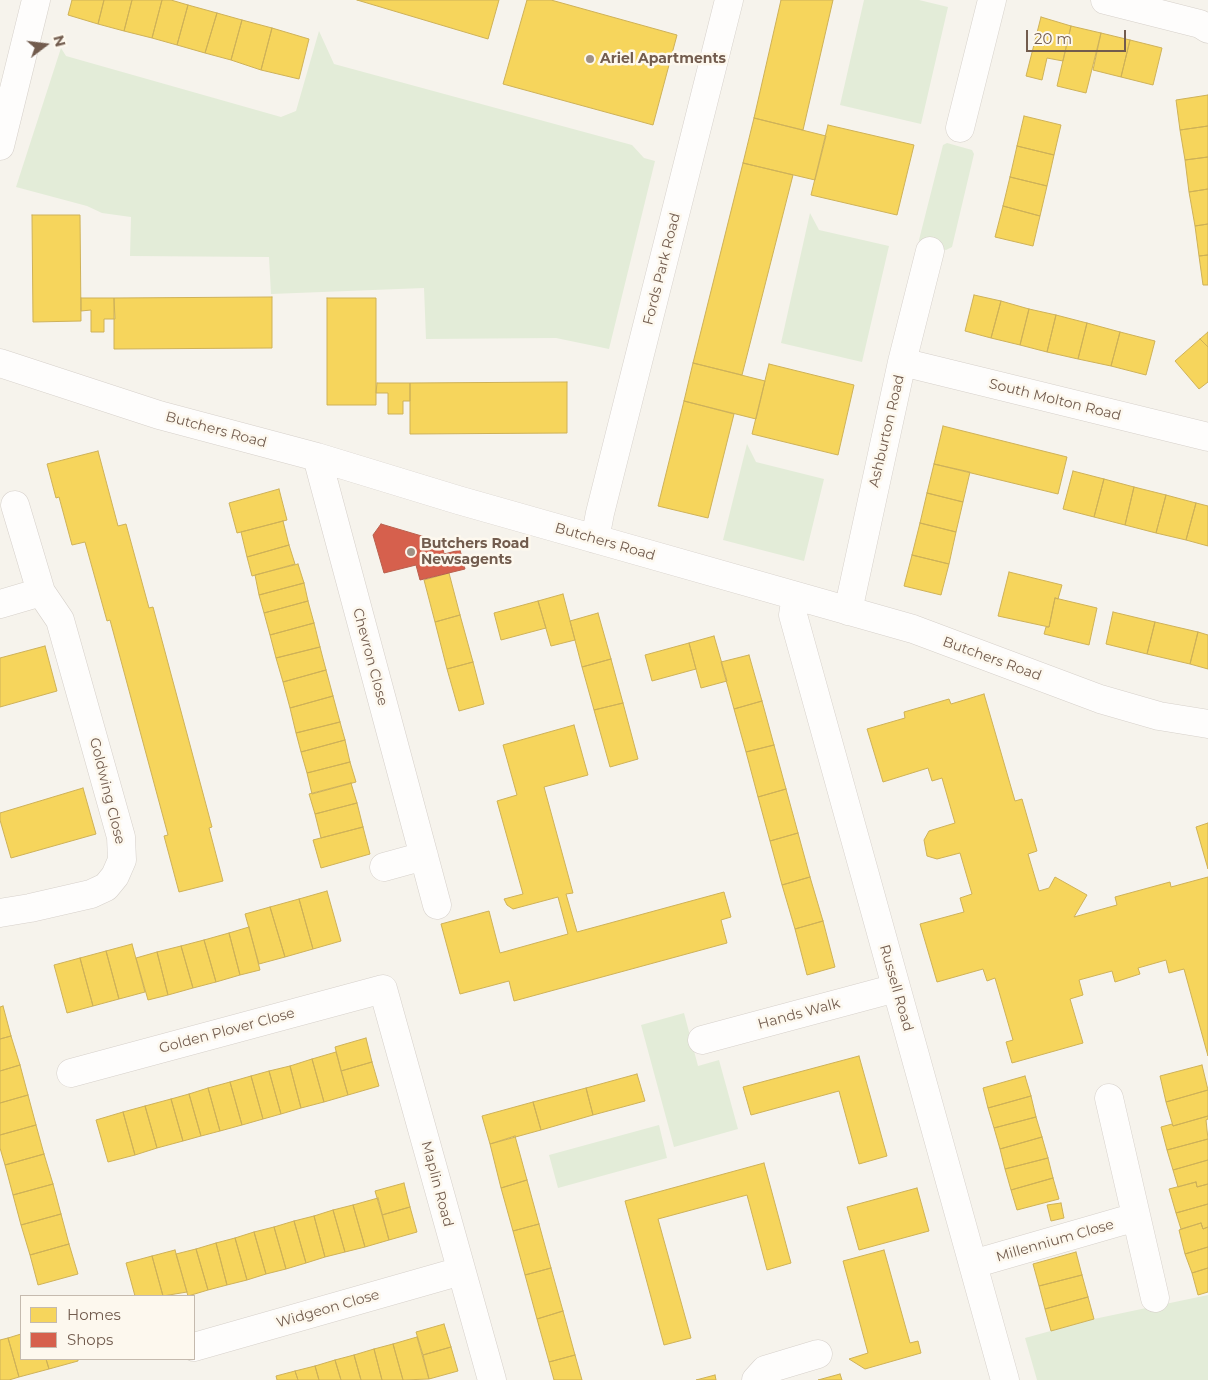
<!DOCTYPE html>
<style>
body{margin:0}
#map{position:relative;width:1208px;height:1380px;overflow:hidden;background:#f6f3ec;font-family:Montserrat,sans-serif}
canvas{display:block}
.legend{position:absolute;left:20px;top:1295px;width:175px;height:65px;box-sizing:border-box;background:#fdf8ee;border:1px solid #c5baae;margin:0;padding:6px 9px;list-style:none;font-size:15px;color:#725c4e}
.legend li{display:flex;align-items:center;gap:10px;height:25px}
.legend b{width:25px;border:1px solid #c5baae}
.north{position:absolute;left:20px;top:20px;width:50px;height:50px;-webkit-text-stroke:4px #fdf8ee;paint-order:stroke;rotate:75deg;font-size:14px;font-weight:700;line-height:20px;text-align:center;color:#725c4e}
.north::after{content:'';display:block;margin:auto;width:18px;height:22px;background:#725c4e;clip-path:polygon(50% 0,100% 100%,50% 72%,0 100%)}
.scale{position:absolute;left:1026px;top:30px;width:100px;height:22px;box-sizing:border-box;border:2px solid #725c4e;border-top:0;padding-left:6px;font-size:15px;line-height:18px;white-space:nowrap;color:#725c4e;-webkit-text-stroke:4px #fdf8ee;paint-order:stroke}
</style>
<div id="map">
<canvas width="1208" height="1380"></canvas>
<ul class="legend">
<li><b style="height:14px;background:#f6d55c"></b>Homes</li>
<li><b style="height:14px;background:#d6604d"></b>Shops</li>
</ul>
<div class="north">N</div>
<div class="scale">20 m</div>
</div>
<script>
const ctx = document.querySelector('canvas').getContext('2d');
ctx.lineJoin = 'round';
function fillPath(path, color) { ctx.fillStyle = color; ctx.fill(path, 'evenodd'); }
const toPath = rows => new Path2D(rows.map(r => 'M' + r).join(''));
function strokePath(path, color, width, dash) { ctx.strokeStyle = color; ctx.lineWidth = width; ctx.lineCap = dash ? 'butt' : 'round'; ctx.setLineDash(dash || []); ctx.stroke(path); }
function label(font, color, halo, rows, align = 'center') {
  ctx.font = font + ' Montserrat,sans-serif'; ctx.lineWidth = 5; ctx.setLineDash([]); ctx.textBaseline = 'middle'; ctx.strokeStyle = halo; ctx.fillStyle = color; for (const [text, x, y, turn = 0] of rows) {
    ctx.save(); ctx.translate(x, y); ctx.rotate((+turn || 0) * Math.PI / 180); ctx.textAlign = isNaN(turn) ? turn : align; if (halo) ctx.strokeText(text, 0, 0); ctx.fillText(text, 0, 0); ctx.restore();
  }
}
fillPath(toPath([
 [864,0,919,0,948,7,921,124,840,105],
 [319,31,334,64,632,145,644,158,655,161,609,349,556,338,426,339,424,288,271,294,269,257,130,256,131,217,102,213,87,206,16,187,61,48,66,56,281,117,296,111],
 [947,143,972,150,974,154,952,247,946,250,921,244,919,240,943,145],
 [810,213,819,230,889,246,862,362,781,343],
 [747,444,756,462,824,479,804,561,723,540],
 [684,1013,698,1066,719,1060,738,1129,674,1147,641,1025],
 [659,1125,667,1158,558,1188,549,1155],
 [1208,1295,1208,1380,1037,1380,1025,1338,1094,1319]
]), '#e3ecd8');
const homes = toPath([
 [72,0,104,0,98,24,68,15,72,0],
 [104,0,132,0,124,31,98,24,104,0],
 [132,0,162,0,152,38,124,31,132,0],
 [162,0,171,0,188,5,177,45,152,38,162,0],
 [357,0,499,0,488,39,357,0],
 [527,0,551,0,677,35,653,125,503,84,527,0],
 [781,0,833,0,803,130,754,118,781,0],
 [188,5,217,13,205,53,177,45,188,5],
 [217,13,242,20,231,60,205,53,217,13],
 [1041,17,1071,26,1063,61,1047,58,1042,80,1026,76,1041,17],
 [242,20,272,28,261,70,231,60,242,20],
 [1071,26,1101,33,1086,93,1057,86,1071,26],
 [272,28,309,39,299,79,261,70,272,28],
 [1101,33,1130,40,1121,77,1093,70,1101,33],
 [1130,40,1162,48,1153,85,1121,77,1130,40],
 [1208,95,1208,126,1180,130,1176,100,1208,95],
 [1024,116,1061,125,1054,155,1017,146,1024,116],
 [754,118,826,136,815,180,743,163,754,118],
 [828,125,914,145,897,215,811,195,828,125],
 [1208,126,1208,157,1185,160,1180,130,1208,126],
 [1017,146,1054,155,1047,186,1010,177,1017,146],
 [1208,157,1208,189,1189,192,1185,160,1208,157],
 [743,163,793,175,742,375,693,363,743,163],
 [1010,177,1047,186,1040,216,1003,206,1010,177],
 [1208,189,1208,224,1195,226,1189,192,1208,189],
 [1003,206,1040,216,1033,246,995,237,1003,206],
 [32,215,80,215,81,321,33,322,32,215],
 [1208,224,1208,255,1199,256,1195,226,1208,224],
 [1208,255,1208,285,1203,285,1199,256,1208,255],
 [974,295,1001,301,991,338,965,331,974,295],
 [272,297,272,348,114,349,114,298,272,297],
 [81,298,114,298,115,319,104,319,104,332,91,332,91,310,81,311,81,298],
 [327,298,376,298,376,405,327,405,327,298],
 [1001,301,1029,309,1020,345,991,338,1001,301],
 [1029,309,1056,315,1047,352,1020,345,1029,309],
 [1056,315,1087,323,1078,359,1047,352,1056,315],
 [1087,323,1120,332,1111,366,1078,359,1087,323],
 [1120,332,1155,341,1146,375,1111,366,1120,332],
 [1208,332,1208,347,1200,339,1208,332],
 [1200,339,1208,347,1208,382,1199,389,1175,361,1200,339],
 [693,363,765,381,756,419,684,401,693,363],
 [769,364,854,385,838,455,752,434,769,364],
 [567,382,567,433,410,434,410,383,567,382],
 [377,383,410,383,410,401,403,401,403,414,388,414,388,393,376,393,377,383],
 [684,401,734,414,708,518,658,506,684,401],
 [943,426,1067,457,1058,494,934,464,943,426],
 [98,451,118,526,126,524,149,608,153,607,212,827,209,828,223,881,179,892,164,836,168,835,110,620,107,621,85,542,72,545,59,497,56,498,47,464,98,451],
 [934,464,970,472,963,502,927,493,934,464],
 [1073,471,1104,479,1094,517,1063,509,1073,471],
 [1104,479,1134,487,1125,525,1094,517,1104,479],
 [1134,487,1166,495,1156,533,1125,525,1134,487],
 [279,489,287,520,237,533,229,503,279,489],
 [927,493,963,502,956,532,920,523,927,493],
 [1166,495,1196,503,1186,540,1156,533,1166,495],
 [1196,503,1208,506,1208,546,1186,540,1196,503],
 [283,521,289,545,247,557,241,532,283,521],
 [920,523,956,532,949,564,912,555,920,523],
 [289,545,295,564,252,576,247,557,289,545],
 [912,555,949,564,941,595,904,586,912,555],
 [298,564,304,583,259,595,255,575,298,564],
 [1009,572,1062,585,1058,599,1055,598,1049,627,998,616,1009,572],
 [449,573,460,615,435,622,424,580,449,573],
 [304,583,308,601,264,613,259,595,304,583],
 [563,594,575,640,551,646,538,601,563,594],
 [1055,598,1097,608,1089,645,1044,634,1046,627,1049,627,1055,598],
 [308,601,314,623,270,635,264,613,308,601],
 [538,601,546,628,501,640,494,613,538,601],
 [1113,612,1155,622,1147,654,1106,644,1113,612],
 [598,613,611,659,582,667,570,621,598,613],
 [460,615,473,662,447,669,435,622,460,615],
 [1155,622,1198,632,1190,664,1147,654,1155,622],
 [314,623,320,647,276,658,270,635,314,623],
 [1198,632,1208,635,1208,669,1190,664,1198,632],
 [714,636,727,681,701,688,689,643,714,636],
 [689,643,696,669,652,681,645,655,689,643],
 [45,646,57,691,0,707,0,658,45,646],
 [320,647,326,670,283,682,276,658,320,647],
 [749,655,762,701,734,709,721,662,749,655],
 [611,659,623,703,594,710,582,667,611,659],
 [473,662,484,704,459,711,447,669,473,662],
 [326,670,333,696,290,708,283,682,326,670],
 [984,694,1015,801,1022,799,1037,851,1028,854,1039,891,1049,888,1055,877,1087,895,1074,917,1117,905,1115,897,1170,882,1171,887,1208,877,1208,1056,1184,969,1169,973,1166,960,1138,968,1140,974,1115,982,1112,971,1079,980,1083,995,1070,999,1083,1043,1012,1063,1006,1042,1013,1040,995,978,987,981,983,969,937,982,920,924,964,912,960,898,972,894,960,853,937,859,927,856,924,840,929,831,955,823,942,778,932,781,928,768,883,782,867,729,905,718,904,712,949,699,951,704,984,694],
 [333,696,340,722,296,733,290,708,333,696],
 [762,701,774,745,746,752,734,709,762,701],
 [623,703,638,759,610,767,594,710,623,703],
 [340,722,345,740,301,752,296,733,340,722],
 [574,725,588,775,544,787,573,893,566,894,577,932,724,892,731,917,721,920,727,943,514,1001,509,981,460,994,441,924,489,911,500,953,568,934,558,897,513,909,507,905,504,899,523,894,497,801,517,795,503,745,574,725],
 [345,740,350,762,307,773,301,752,345,740],
 [774,745,786,789,758,797,746,752,774,745],
 [350,762,356,782,312,794,307,773,350,762],
 [351,783,357,803,315,814,309,794,351,783],
 [83,788,96,834,11,858,0,820,0,813,83,788],
 [786,789,798,833,770,841,758,797,786,789],
 [357,803,363,827,321,838,315,814,357,803],
 [1208,823,1208,869,1196,827,1208,823],
 [363,827,370,854,321,868,313,840,363,827],
 [798,833,810,877,782,885,770,841,798,833],
 [810,877,823,921,795,929,782,885,810,877],
 [327,891,341,941,313,949,299,899,327,891],
 [299,899,313,949,285,957,270,907,299,899],
 [270,907,285,957,259,964,245,914,270,907],
 [823,921,835,967,807,975,795,929,823,921],
 [249,927,260,970,240,975,229,933,249,927],
 [229,933,240,975,216,982,204,940,229,933],
 [204,940,216,982,193,988,181,946,204,940],
 [132,944,145,992,119,999,106,951,132,944],
 [181,946,193,988,168,995,157,952,181,946],
 [106,951,119,999,93,1006,80,958,106,951],
 [157,952,168,995,148,1000,136,958,157,952],
 [80,958,93,1006,67,1013,54,965,80,958],
 [3,1006,11,1036,0,1039,0,1007,3,1006],
 [11,1036,20,1065,0,1071,0,1039,11,1036],
 [366,1038,372,1062,341,1071,335,1047,366,1038],
 [336,1052,348,1095,324,1102,312,1059,336,1052],
 [859,1056,887,1156,859,1164,839,1091,751,1115,743,1087,859,1056],
 [312,1059,324,1102,301,1108,290,1066,312,1059],
 [372,1062,379,1086,348,1095,341,1071,372,1062],
 [20,1065,28,1095,0,1103,0,1071,20,1065],
 [1202,1065,1208,1090,1166,1102,1160,1076,1202,1065],
 [290,1066,301,1108,281,1114,269,1071,290,1066],
 [269,1071,281,1114,263,1119,251,1076,269,1071],
 [637,1074,645,1101,593,1115,586,1088,637,1074],
 [251,1076,263,1119,242,1125,230,1082,251,1076],
 [1025,1076,1031,1096,988,1108,983,1088,1025,1076],
 [230,1082,242,1125,220,1131,208,1088,230,1082],
 [208,1088,220,1131,201,1136,189,1094,208,1088],
 [586,1088,593,1115,541,1130,533,1102,586,1088],
 [1208,1090,1208,1116,1173,1126,1166,1102,1208,1090],
 [189,1094,201,1136,183,1141,171,1099,189,1094],
 [28,1095,36,1125,0,1135,0,1103,28,1095],
 [1031,1096,1036,1117,994,1128,988,1108,1031,1096],
 [171,1099,183,1141,157,1148,145,1106,171,1099],
 [533,1102,541,1130,490,1144,482,1116,533,1102],
 [145,1106,157,1148,135,1155,123,1112,145,1106],
 [123,1112,135,1155,108,1162,96,1120,123,1112],
 [1208,1116,1208,1119,1206,1120,1208,1139,1167,1150,1161,1127,1172,1124,1173,1126,1208,1116],
 [1036,1117,1042,1137,1000,1149,994,1128,1036,1117],
 [36,1125,44,1154,5,1165,0,1148,0,1135,36,1125],
 [515,1136,527,1180,501,1188,490,1144,515,1136],
 [1042,1137,1048,1158,1005,1169,1000,1149,1042,1137],
 [1208,1139,1208,1160,1173,1170,1167,1150,1208,1139],
 [44,1154,53,1184,13,1195,5,1165,44,1154],
 [1048,1158,1053,1178,1011,1190,1005,1169,1048,1158],
 [1208,1160,1208,1184,1197,1187,1196,1182,1178,1187,1173,1170,1208,1160],
 [764,1163,791,1263,767,1270,747,1195,658,1219,691,1338,664,1345,625,1201,764,1163],
 [1053,1178,1059,1199,1017,1210,1011,1190,1053,1178],
 [527,1180,539,1224,513,1231,501,1188,527,1180],
 [1196,1182,1197,1187,1208,1184,1208,1204,1176,1213,1169,1189,1196,1182],
 [404,1183,410,1207,382,1215,375,1191,404,1183],
 [53,1184,61,1214,21,1225,13,1195,53,1184],
 [917,1188,929,1231,859,1250,847,1207,917,1188],
 [378,1198,389,1240,365,1247,353,1205,378,1198],
 [1061,1203,1064,1218,1051,1221,1047,1205,1061,1203],
 [1208,1204,1208,1227,1203,1229,1201,1223,1181,1229,1176,1213,1208,1204],
 [353,1205,365,1247,345,1252,333,1210,353,1205],
 [410,1207,417,1232,389,1240,382,1215,410,1207],
 [333,1210,345,1252,325,1257,314,1216,333,1210],
 [61,1214,69,1244,30,1255,21,1225,61,1214],
 [314,1216,325,1257,306,1263,294,1221,314,1216],
 [294,1221,306,1263,286,1269,274,1227,294,1221],
 [1201,1223,1203,1229,1208,1227,1208,1247,1185,1254,1179,1230,1201,1223],
 [539,1224,551,1268,525,1275,513,1231,539,1224],
 [274,1227,286,1269,266,1274,254,1232,274,1227],
 [254,1232,266,1274,247,1280,235,1238,254,1232],
 [235,1238,247,1280,227,1285,216,1243,235,1238],
 [216,1243,227,1285,208,1290,196,1249,216,1243],
 [69,1244,78,1274,38,1285,30,1255,69,1244],
 [1208,1247,1208,1268,1192,1273,1185,1254,1208,1247],
 [196,1249,208,1290,188,1296,176,1254,196,1249],
 [175,1250,187,1292,163,1296,152,1256,175,1250],
 [884,1250,910,1343,918,1341,921,1353,865,1369,849,1359,868,1353,843,1261,884,1250],
 [1076,1252,1082,1275,1039,1286,1033,1264,1076,1252],
 [152,1256,163,1296,135,1296,126,1263,152,1256],
 [551,1268,563,1311,537,1319,525,1275,551,1268],
 [1208,1268,1208,1292,1198,1295,1192,1273,1208,1268],
 [1082,1275,1088,1297,1045,1309,1039,1286,1082,1275],
 [1088,1297,1094,1319,1051,1331,1045,1309,1088,1297],
 [563,1311,575,1355,549,1362,537,1319,563,1311],
 [444,1324,451,1347,423,1355,416,1332,444,1324],
 [21,1334,21,1359,46,1359,49,1369,19,1377,8,1338,21,1334],
 [417,1337,429,1379,403,1380,393,1344,417,1337],
 [8,1338,19,1377,9,1380,0,1380,0,1340,8,1338],
 [393,1344,403,1380,382,1380,374,1349,393,1344],
 [451,1347,458,1371,429,1379,423,1355,451,1347],
 [374,1349,382,1380,361,1380,354,1355,374,1349],
 [354,1355,361,1380,341,1380,335,1360,354,1355],
 [575,1355,582,1380,554,1380,549,1362,575,1355],
 [46,1359,78,1359,78,1361,49,1369,46,1359],
 [335,1360,341,1380,319,1380,315,1366,335,1360],
 [315,1366,319,1380,298,1380,295,1371,315,1366],
 [295,1371,298,1380,277,1380,276,1376,295,1371],
 [840,1374,842,1380,818,1380,840,1374],
 [715,1375,716,1380,696,1380,715,1375]
]);
fillPath(homes, '#f6d55c');
strokePath(homes, '#ceb158', 1);
const shops = toPath([
 [381,524,442,542,444,554,460,550,465,569,420,580,416,565,384,573,373,535,381,524]
]);
fillPath(shops, '#d6604d');
strokePath(shops, '#b85f4d', 1);
const minor = toPath([
 [1105,0,1200,24,1208,29],
 [960,128,992,0],
 [0,146,36,0],
 [902,362,1208,437],
 [0,363,159,415,317,457,458,500,913,629,1100,699,1159,716,1208,724],
 [317,457,437,905],
 [595,539,600,513,729,0],
 [796,596,793,615,1005,1380],
 [0,604,41,592],
 [848,611,902,362,930,251],
 [384,867,424,856],
 [0,913,30,908,91,894,106,887,115,876,122,860,121,837,60,620,41,592,15,505],
 [702,1040,896,988],
 [71,1073,383,989,492,1380],
 [1109,1098,1155,1298],
 [973,1264,1136,1217],
 [194,1347,461,1271],
 [756,1380,765,1370,818,1354]
]);
strokePath(minor, '#d6d0ca', 29);
strokePath(minor, '#fefdfc', 28);
for (const [x, y, r, color] of [
 [590,59,5,"#a09185"],
 [411,552,5,"#a09185"]
]) { const dot = new Path2D(); dot.arc(x, y, r, 0, 2 * Math.PI); ctx.fillStyle = color; ctx.fill(dot); strokePath(dot, '#fdf8ee', 2); }
label('bold 14px', '#725c4e', '#fdf8ee', [
 ["Ariel Apartments",600,59],
 ["Butchers Road",421,544],
 ["Newsagents",421,560]
], 'left');
label('14px', '#725c4e', '#fdf8ee', [
 ["Fords Park Road",662,269,-76],
 ["South Molton Road",1055,400,14],
 ["Butchers Road",216,430,15],
 ["Ashburton Road",887,431,-77],
 ["Butchers Road",605,542,16],
 ["Chevron Close",370,657,75],
 ["Butchers Road",992,659,20],
 ["Goldwing Close",107,791,76],
 ["Russell Road",896,988,74],
 ["Hands Walk",799,1014,-15],
 ["Golden Plover Close",227,1031,-15],
 ["Maplin Road",437,1184,75],
 ["Millennium Close",1055,1241,-16],
 ["Widgeon Close",328,1309,-16]
]);
</script>
